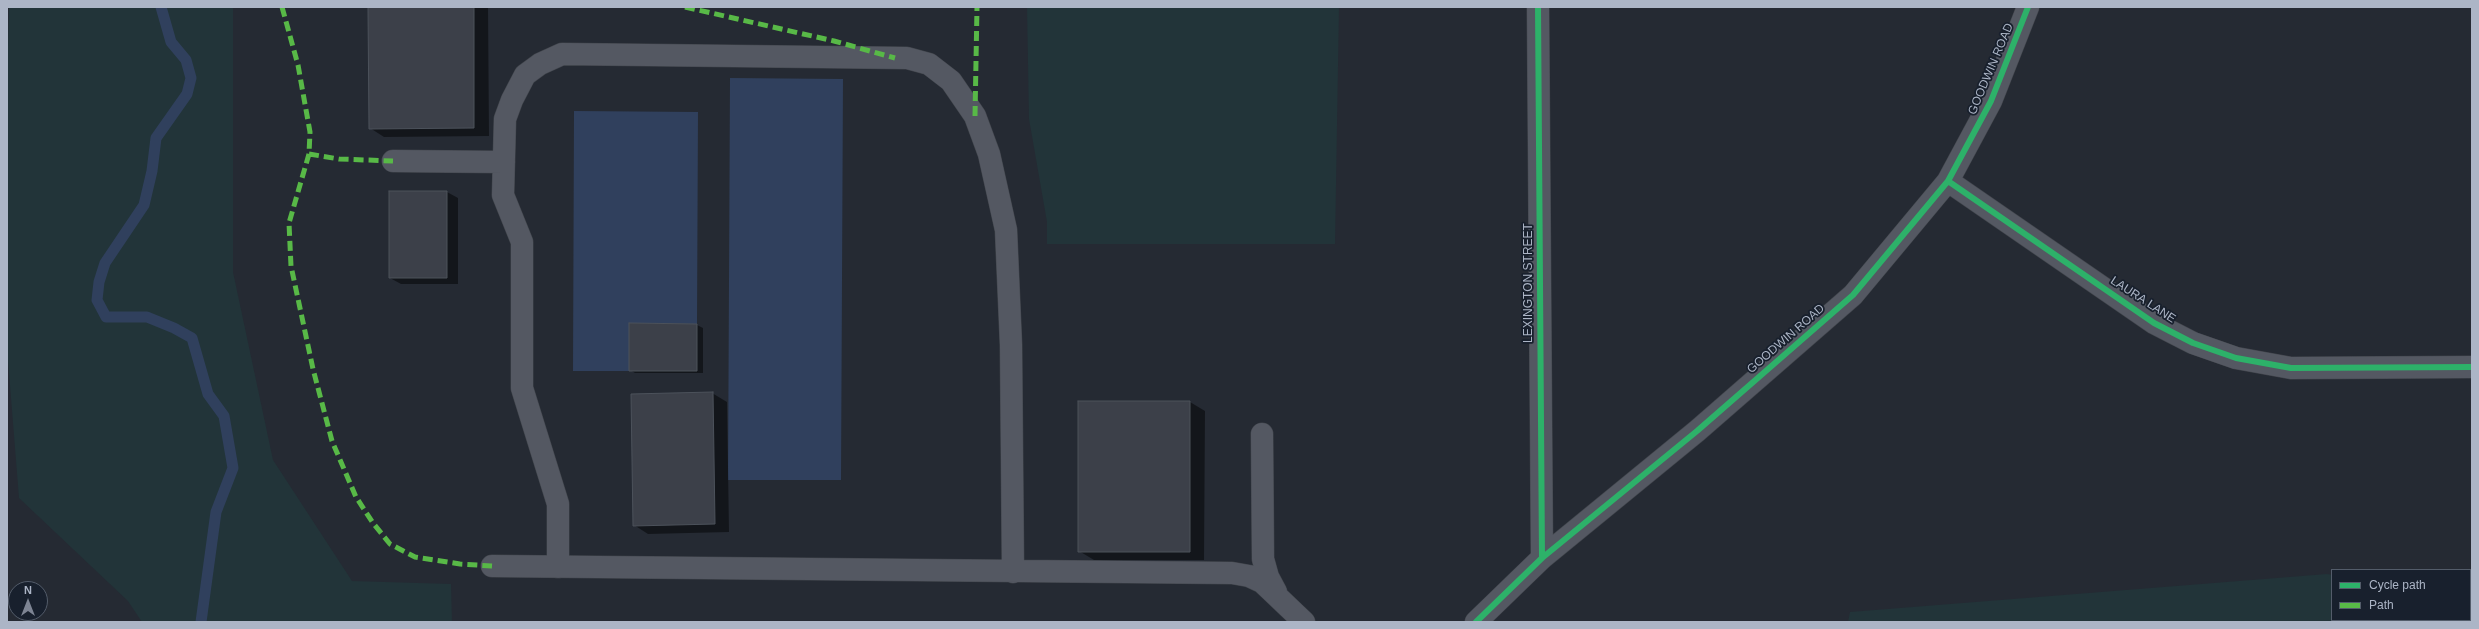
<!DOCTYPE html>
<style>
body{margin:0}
#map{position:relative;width:2479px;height:629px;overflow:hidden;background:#252a33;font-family:Helvetica,sans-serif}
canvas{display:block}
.frame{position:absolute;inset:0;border:8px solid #acb5c6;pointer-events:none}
.legend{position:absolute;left:2331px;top:569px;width:140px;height:52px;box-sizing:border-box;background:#18202d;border:1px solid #535c6a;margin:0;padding:5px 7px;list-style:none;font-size:12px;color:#acb5c6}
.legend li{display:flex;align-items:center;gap:8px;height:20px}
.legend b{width:20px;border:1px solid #535c6a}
.north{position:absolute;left:8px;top:581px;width:40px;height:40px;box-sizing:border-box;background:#18202d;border:1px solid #535c6a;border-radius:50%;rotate:0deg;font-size:11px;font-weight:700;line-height:16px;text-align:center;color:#acb5c6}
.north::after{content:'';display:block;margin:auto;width:14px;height:18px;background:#7d8493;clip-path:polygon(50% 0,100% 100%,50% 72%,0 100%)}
</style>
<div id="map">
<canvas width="2479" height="629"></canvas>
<div class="frame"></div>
<ul class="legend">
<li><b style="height:5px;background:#2db169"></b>Cycle path</li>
<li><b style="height:5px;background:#58b947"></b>Path</li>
</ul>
<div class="north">N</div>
</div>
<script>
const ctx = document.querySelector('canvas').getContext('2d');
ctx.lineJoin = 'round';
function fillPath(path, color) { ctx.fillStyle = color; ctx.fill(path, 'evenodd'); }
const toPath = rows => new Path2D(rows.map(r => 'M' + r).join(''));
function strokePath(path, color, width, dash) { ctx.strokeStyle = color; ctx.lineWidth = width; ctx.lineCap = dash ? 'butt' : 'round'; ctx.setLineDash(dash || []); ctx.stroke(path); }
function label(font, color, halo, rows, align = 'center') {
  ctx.font = font + ' Helvetica,sans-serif'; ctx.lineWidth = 3.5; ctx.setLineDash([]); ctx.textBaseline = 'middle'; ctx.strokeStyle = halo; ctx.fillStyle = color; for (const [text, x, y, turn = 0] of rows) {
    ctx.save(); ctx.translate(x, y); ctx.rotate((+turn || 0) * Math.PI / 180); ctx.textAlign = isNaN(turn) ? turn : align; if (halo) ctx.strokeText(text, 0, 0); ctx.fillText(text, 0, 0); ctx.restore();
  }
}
fillPath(toPath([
 [9,7,233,7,233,272,273,460,352,581,451,584,452,622,142,622,128,601,19,498,7,348,7,85],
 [1027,7,1339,7,1335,244,1047,244,1047,222,1029,119],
 [2327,574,2332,575,2332,620,2470,620,2470,593,2472,593,2472,622,1848,622,1850,612]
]), '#223439');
fillPath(toPath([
 [730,78,843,79,841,480,728,480],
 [574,111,698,112,697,324,629,323,629,371,573,371]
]), '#30405d');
fillPath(toPath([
 [369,7,488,7,489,136,384,137,370,128],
 [447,192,458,198,458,284,401,284,390,278],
 [630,324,697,325,703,328,703,373,635,373,630,370],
 [712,393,727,402,729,532,648,534,634,525],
 [1190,402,1205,411,1204,560,1094,560,1079,551]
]), '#0007');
strokePath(toPath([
 [161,7,171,42,186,60,191,78,187,94,156,138,152,171,144,205,105,263,99,282,97,300,106,317,147,317,174,328,192,338,208,394,224,416,233,468,216,512,201,622]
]), '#30405d', 11);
const building = toPath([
 [368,7,474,7,474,128,369,129,368,7],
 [389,191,447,191,447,278,389,278,389,191],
 [629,323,697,324,697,371,629,371,629,323],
 [713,392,715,524,633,526,631,394,713,392],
 [1078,401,1190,401,1190,552,1078,552,1078,401]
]);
fillPath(building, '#3c4049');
strokePath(building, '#4c525b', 1);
const minor = toPath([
 [1538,7,1542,558],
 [393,161,504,162],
 [1948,181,2154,323,2193,343,2236,358,2291,368,2472,367],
 [1262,434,1263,559,1268,577,1276,592],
 [492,566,1232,573,1249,576,1262,582,1304,622],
 [558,567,558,504,522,388,522,242,503,195,505,119,512,100,525,75,540,64,562,54,907,58,929,64,951,81,975,116,989,154,1006,230,1011,345,1013,572],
 [1476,622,1542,558,1697,431,1853,295,1948,181,1991,101,2028,7]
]);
strokePath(minor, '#41454c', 23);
strokePath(minor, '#545862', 22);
strokePath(toPath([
 [282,7,298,65,310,132,309,154,289,223,291,266,313,369,332,441,356,497,373,523,390,544,415,557,460,564,492,566],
 [685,7,834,41,895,58],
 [975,116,977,7],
 [309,154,339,159,393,161]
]), '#58b947', 5, [10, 5]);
strokePath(toPath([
 [1538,7,1542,558],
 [1948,181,2154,323,2193,343,2236,358,2291,368,2472,367],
 [1476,622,1542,558,1697,431,1853,295,1948,181,1991,101,2028,7]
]), '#2db169', 6);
label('12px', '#acb5c6', '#18202d', [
 ["GOODWIN ROAD",1991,69,-67],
 ["LEXINGTON STREET",1529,283,-90],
 ["LAURA LANE",2143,300,33],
 ["GOODWIN ROAD",1786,339,-41]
]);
</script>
